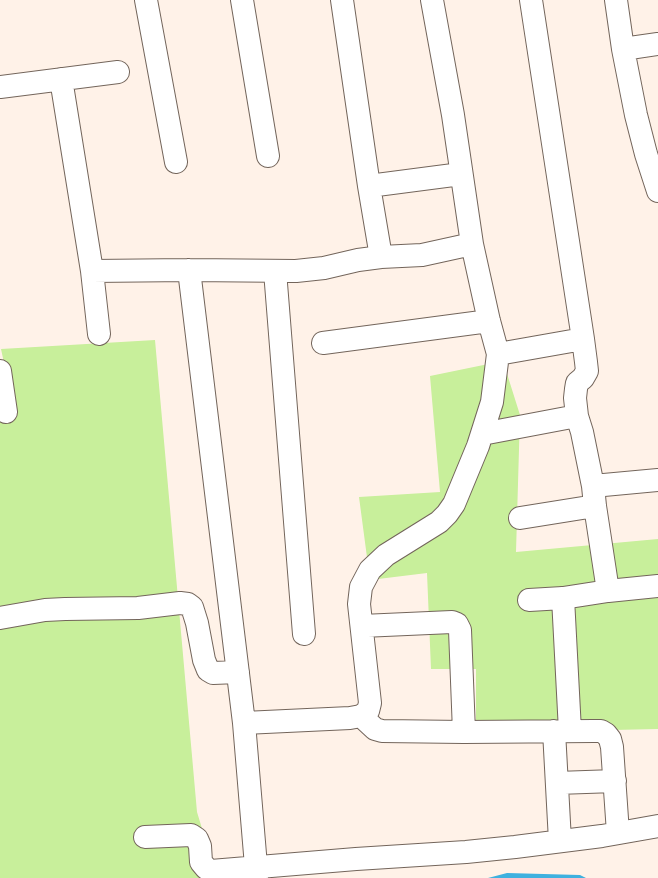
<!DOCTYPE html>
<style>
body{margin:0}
canvas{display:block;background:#fff2e8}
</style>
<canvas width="658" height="878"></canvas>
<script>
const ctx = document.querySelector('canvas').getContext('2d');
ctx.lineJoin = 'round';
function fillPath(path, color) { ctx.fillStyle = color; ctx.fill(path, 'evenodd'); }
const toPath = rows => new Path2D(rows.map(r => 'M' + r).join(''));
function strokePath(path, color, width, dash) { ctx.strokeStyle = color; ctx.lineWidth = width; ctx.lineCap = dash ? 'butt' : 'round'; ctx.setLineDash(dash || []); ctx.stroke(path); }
fillPath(toPath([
 [155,340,197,812,217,878,0,878,0,396,11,395,1,349],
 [503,361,520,415,516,552,658,539,658,729,476,733,476,669,431,669,427,573,370,580,359,497,440,492,430,376]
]), '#c8ef9b');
fillPath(toPath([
 [507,873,580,875,586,878,488,878]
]), '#3fb1df');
const minor = toPath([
 [146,0,176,162],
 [242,0,268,156],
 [342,0,369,186,381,257],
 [432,0,453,115,472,244,489,321,498,354,583,339],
 [531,0,583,339,586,362,587,371,583,378,577,383,576,389,575,398,577,416],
 [616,0,623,49],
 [658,44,623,49,636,115,646,154,658,191],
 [61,79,92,271,99,334],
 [0,87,118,72],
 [369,186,461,174],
 [189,270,244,723,257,878],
 [92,271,189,270,296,271,324,268,358,260,381,257,422,255,472,244],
 [275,271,304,634],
 [323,343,489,321],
 [0,371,6,412],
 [482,434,577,416,582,432,593,486],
 [520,518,595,506],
 [608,591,595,506,593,486,658,480],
 [563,598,570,731],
 [529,600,563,598,608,591,658,586],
 [0,618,45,610,65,609,138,608,180,603,188,604,192,607,197,623,204,660,208,670,213,673,238,672],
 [362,626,452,622,457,624,460,630,464,732],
 [361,716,375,729,382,731,464,732,594,731,601,731,606,734,610,739,612,747,618,833],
 [244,723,350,718,361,716,368,711,370,703,359,604,361,587,370,570,386,555,439,522,447,514,454,504,478,446,492,402,498,354],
 [554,731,560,841],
 [557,783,615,781],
 [145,837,191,835,197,839,200,846,201,862,206,868,211,871,356,859,466,852,515,847,602,836,658,826]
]);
strokePath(minor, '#73655b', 24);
strokePath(minor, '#fff', 22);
</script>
